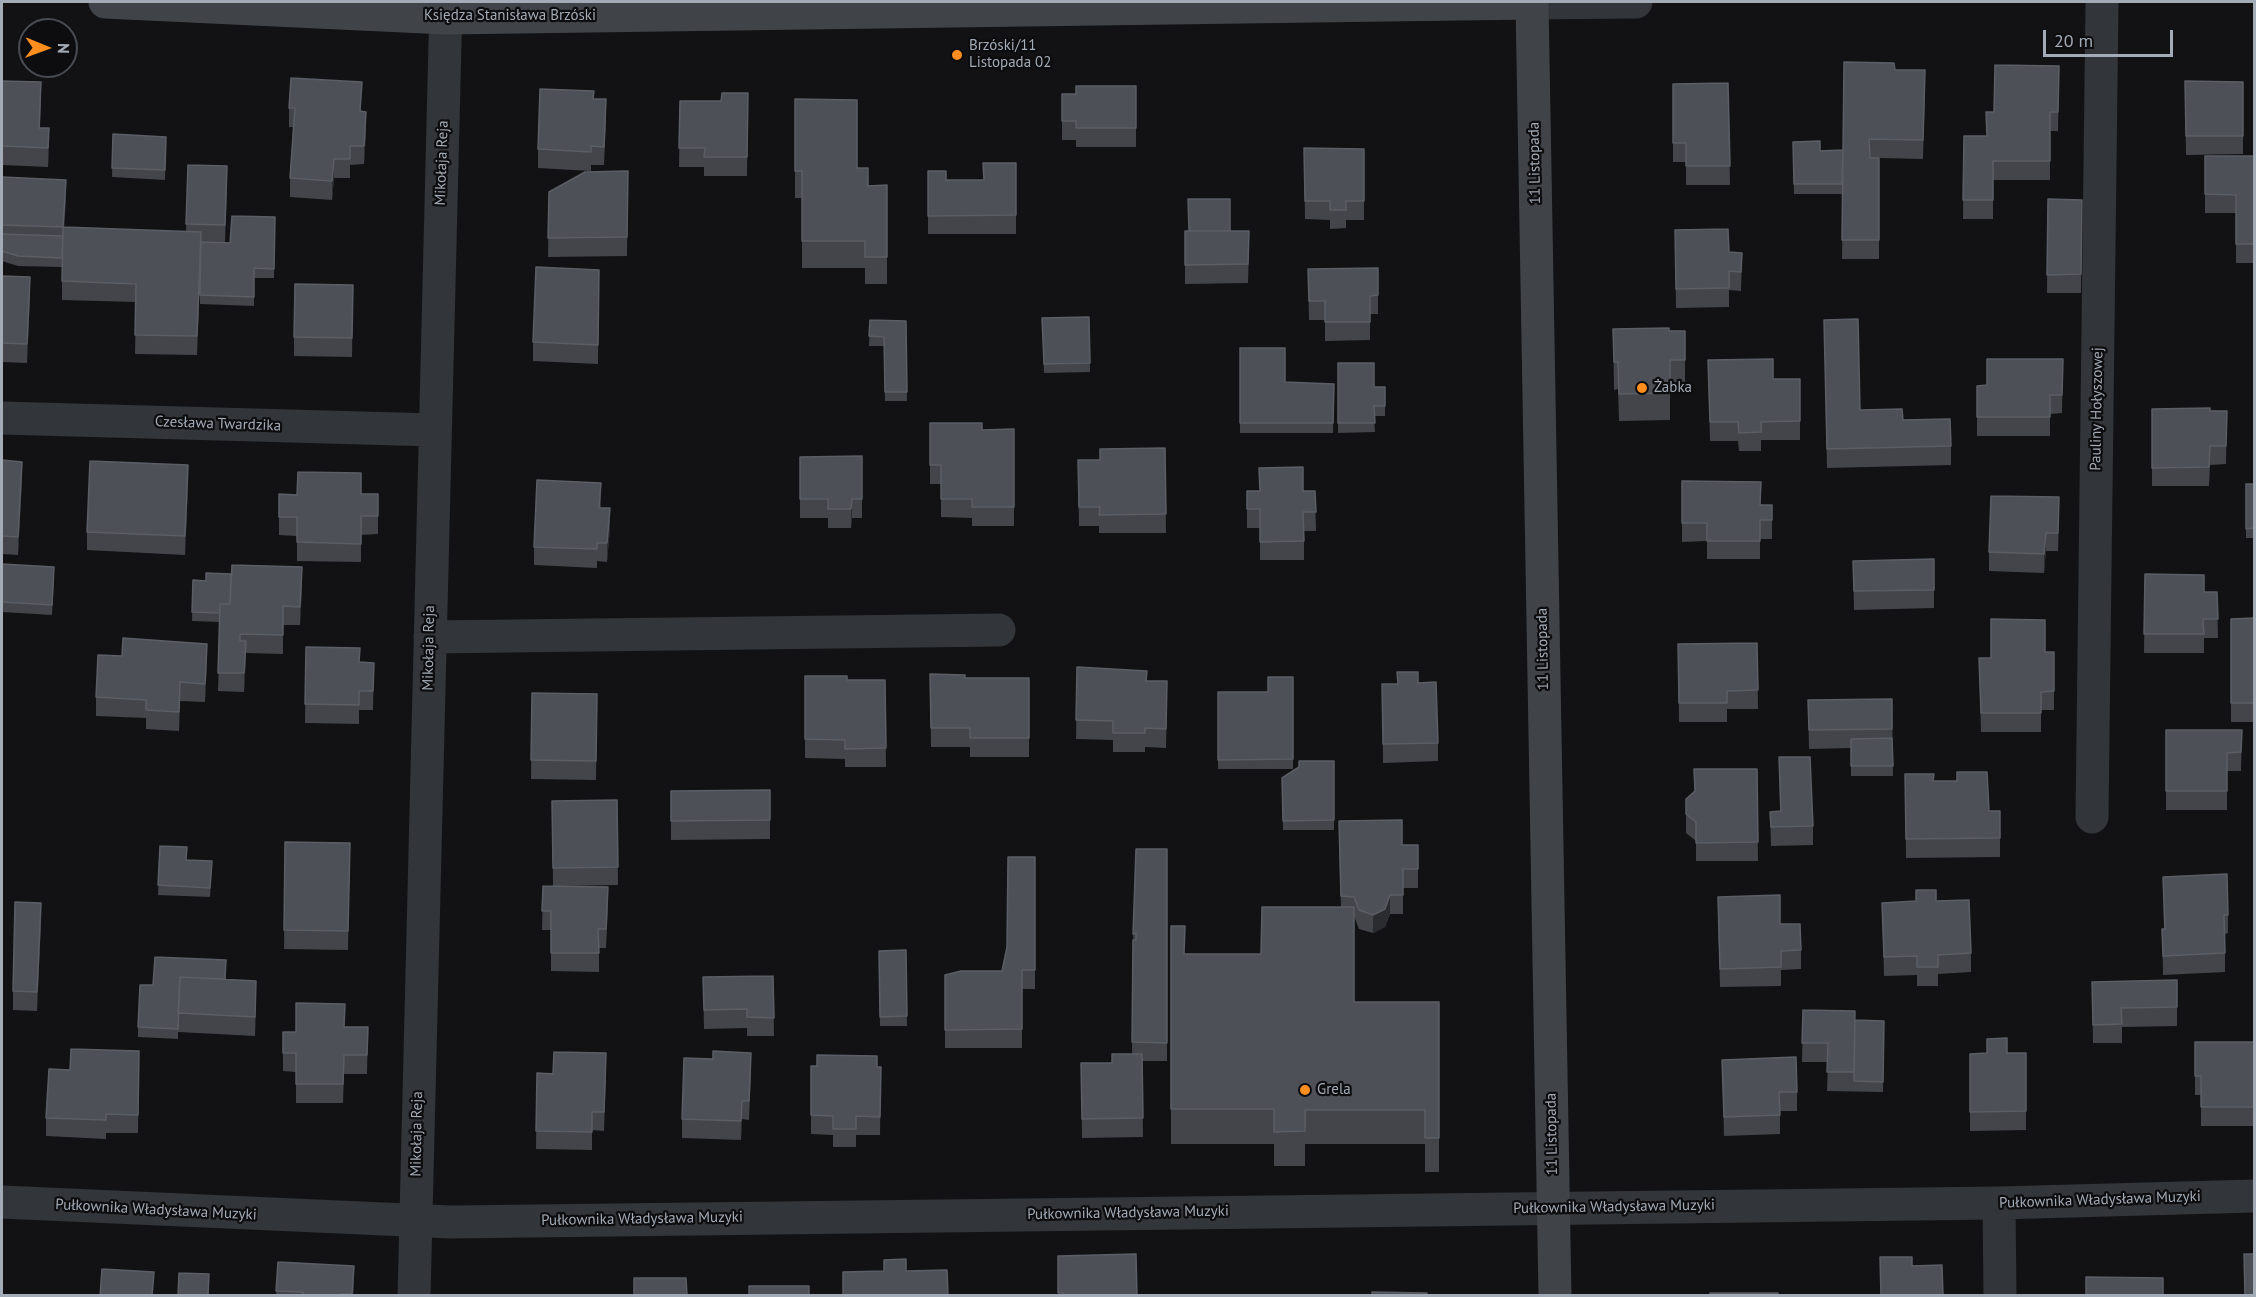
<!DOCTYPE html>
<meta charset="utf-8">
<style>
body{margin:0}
#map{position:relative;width:2256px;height:1297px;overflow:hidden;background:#121214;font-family:"PT Sans",sans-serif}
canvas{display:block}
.frame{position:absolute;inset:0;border:3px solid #a2abb6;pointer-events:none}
.north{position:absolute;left:18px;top:18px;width:60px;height:60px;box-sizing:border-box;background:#0d0d0f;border:2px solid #494c52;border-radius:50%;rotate:91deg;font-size:16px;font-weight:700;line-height:24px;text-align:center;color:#a2abb6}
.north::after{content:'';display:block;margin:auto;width:21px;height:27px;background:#ff8e1e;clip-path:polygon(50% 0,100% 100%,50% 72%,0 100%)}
.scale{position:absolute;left:2043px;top:30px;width:130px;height:27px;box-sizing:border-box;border:3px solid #a2abb6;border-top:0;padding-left:8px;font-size:18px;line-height:21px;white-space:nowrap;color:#a2abb6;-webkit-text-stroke:4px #0d0d0f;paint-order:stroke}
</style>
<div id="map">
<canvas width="2256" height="1297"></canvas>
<div class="frame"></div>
<div class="north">N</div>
<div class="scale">20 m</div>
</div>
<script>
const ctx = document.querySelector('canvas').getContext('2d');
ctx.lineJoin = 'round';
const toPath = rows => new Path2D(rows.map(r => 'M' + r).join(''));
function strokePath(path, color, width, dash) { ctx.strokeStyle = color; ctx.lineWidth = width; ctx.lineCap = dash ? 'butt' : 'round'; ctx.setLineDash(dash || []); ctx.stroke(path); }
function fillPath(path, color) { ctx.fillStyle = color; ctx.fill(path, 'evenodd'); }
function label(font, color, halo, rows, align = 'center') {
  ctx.font = font + ' "PT Sans",sans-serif'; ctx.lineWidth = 4.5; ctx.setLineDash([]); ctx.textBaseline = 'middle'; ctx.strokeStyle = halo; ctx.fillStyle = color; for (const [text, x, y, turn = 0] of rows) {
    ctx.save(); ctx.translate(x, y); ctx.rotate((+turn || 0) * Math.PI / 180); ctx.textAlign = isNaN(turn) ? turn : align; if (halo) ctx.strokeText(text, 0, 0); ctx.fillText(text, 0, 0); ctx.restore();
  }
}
strokePath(toPath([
 [1532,3,1636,2],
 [2,418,435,430],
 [430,637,999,630],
 [2092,817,2102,2],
 [2,1202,451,1222,1999,1203,2254,1196],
 [1999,1203,2000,1296],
 [414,1296,446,2]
]), '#323539', 33);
strokePath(toPath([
 [105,2,446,18,1532,3],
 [1532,2,1555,1296]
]), '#404449', 33);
fillPath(toPath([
 [1844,62,1895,70,1925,89,1923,159,1879,158,1879,259,1842,259],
 [2059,66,2058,131,2050,131,2050,180,1993,180,1993,219,1963,219,1964,136,1986,136,1994,112],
 [2,81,41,101,40,128,49,147,48,167,2,165],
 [2185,81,2243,82,2243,154,2186,155],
 [1728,83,1730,185,1686,185,1686,162,1673,162,1673,84],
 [1136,86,1136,147,1076,147,1076,140,1062,140,1062,94,1076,94],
 [748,93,747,176,704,176,704,167,679,167,680,101,721,101],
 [594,99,606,118,604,165,591,165,591,171,538,168,538,149],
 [795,99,857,168,868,186,887,185,887,284,865,284,865,268,802,268,802,198,795,198],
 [289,108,361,112,366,131,364,164,350,165,350,178,334,178,332,200,290,197,290,178,293,127,289,127],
 [113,134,166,137,165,180,112,177],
 [1793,142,1820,151,1843,150,1842,194,1794,194],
 [1304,148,1364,149,1364,220,1346,220,1346,228,1330,229,1330,220,1305,219],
 [2205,156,2254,156,2254,263,2236,263,2236,213,2205,213],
 [1016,163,1016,234,928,234,928,171,946,180,983,180],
 [188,165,227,185,225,242,230,243,275,217,274,278,254,278,254,306,200,304,200,272,197,355,135,354,136,302,62,300,62,267,18,266,2,261,2,177,66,198,64,227,186,232],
 [628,171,627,256,548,257,549,192],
 [2048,199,2082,200,2081,293,2047,293],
 [1675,230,1729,252,1742,253,1741,291,1729,290,1729,307,1676,308],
 [1185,231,1230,231,1249,249,1248,283,1185,284],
 [1378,268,1378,314,1370,314,1370,340,1325,341,1325,320,1309,320,1308,269],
 [599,270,598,364,533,361,533,342],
 [2,276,30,295,27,363,2,362],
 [353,285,352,357,294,356,294,337],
 [1089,317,1090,372,1044,373,1042,318],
 [870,320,906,321,907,401,885,401,884,346,869,346],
 [1824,320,1860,410,1903,420,1951,446,1951,465,1827,468],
 [1613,329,1685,331,1685,387,1670,387,1670,420,1619,421,1618,389,1614,390],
 [1240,348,1285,382,1334,384,1333,433,1240,433],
 [2063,359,2062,413,2050,414,2050,436,1977,436,1977,386,1987,385],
 [1708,360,1773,379,1800,379,1800,440,1761,440,1761,451,1739,451,1738,441,1710,441],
 [1338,363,1374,387,1385,406,1385,416,1374,416,1375,432,1338,433],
 [2152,409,2227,411,2226,464,2210,465,2209,486,2152,486],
 [930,423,982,430,1014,429,1014,526,972,526,972,518,941,517,941,484,930,484],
 [1165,448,1166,533,1099,533,1099,526,1079,526,1078,460,1100,460,1100,449],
 [862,456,862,518,852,518,851,528,828,528,828,518,800,518,800,457],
 [2,460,22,480,18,555,2,554],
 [1682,481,1761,505,1772,505,1772,539,1760,539,1760,559,1707,559,1707,541,1682,542],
 [188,484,185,555,87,550,87,532],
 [2246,484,2254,484,2254,538,2246,538],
 [1247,491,1315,491,1316,531,1304,531,1304,560,1260,560,1260,528,1247,528],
 [361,494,378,494,378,534,361,535,361,562,297,561,297,536,279,535,279,517,297,495],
 [601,502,601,508,610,527,607,562,597,561,597,568,534,565,534,547],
 [2059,516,2058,551,2046,551,2044,573,1989,571,1989,552],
 [1934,559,1934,608,1854,610,1853,561],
 [2,564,54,577,52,615,2,612],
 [2145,574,2204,592,2217,592,2218,638,2204,638,2204,653,2144,653],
 [193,580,302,586,300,625,283,625,283,654,246,653,244,692,218,691,220,622,192,621],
 [2254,618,2254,722,2231,722,2231,619],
 [1757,643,1758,709,1727,709,1727,722,1679,722,1678,644],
 [306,647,360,662,374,663,373,710,359,710,359,724,305,723],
 [2045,652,2054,652,2054,710,2041,710,2041,732,1981,732,1979,658,1991,658],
 [207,662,205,702,180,701,179,731,146,729,146,718,96,716,96,697],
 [1077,667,1147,681,1167,700,1166,748,1145,747,1145,752,1113,752,1113,740,1076,739],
 [1397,672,1418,683,1438,743,1438,761,1383,763,1382,684,1397,684],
 [930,674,965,678,1029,678,1029,757,970,757,970,747,931,747],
 [805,676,847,680,885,680,886,767,845,767,845,759,805,758],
 [1293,677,1293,769,1218,769,1218,692,1268,692],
 [532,693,597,694,596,780,531,779],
 [1892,699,1893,776,1851,776,1851,748,1809,749,1808,700],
 [2166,730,2242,730,2241,771,2227,771,2227,810,2166,810],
 [1779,757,1813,826,1813,845,1771,846,1770,812,1780,811],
 [1334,761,1334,830,1283,830,1282,778],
 [1757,769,1758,861,1696,861,1696,841,1686,833,1686,799],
 [1905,774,1934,781,1989,811,2000,811,2000,857,1906,858],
 [770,790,770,839,671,840,671,791],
 [617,800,618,885,560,886,608,906,606,948,599,948,599,972,551,971,551,930,542,930,543,886,553,886,552,801],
 [1339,840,1402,845,1418,845,1418,888,1403,888,1403,914,1390,914,1385,927,1373,933,1359,929,1354,916,1354,1002,1439,1002,1439,1172,1425,1172,1425,1144,1305,1144,1305,1166,1274,1166,1274,1144,1171,1144,1171,926,1185,954,1261,954,1341,907],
 [285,842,350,843,348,950,284,949],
 [160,846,187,860,212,861,210,897,158,895],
 [1136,849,1167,849,1167,1061,1142,1061,1143,1137,1082,1138,1081,1063,1112,1063,1132,1054,1133,940],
 [1035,857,1035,989,1022,989,1022,1048,945,1048,945,975,1002,971],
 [2163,877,2228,915,2228,933,2225,934,2225,972,2163,975,2162,929,2164,929],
 [1936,901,1971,953,1971,972,1938,974,1938,986,1917,986,1917,975,1884,976,1882,903],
 [1718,915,1780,924,1801,950,1801,969,1781,970,1781,986,1720,987],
 [41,922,37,1011,13,1010,13,991],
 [906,950,907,1026,880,1026,879,951],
 [773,976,774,1036,747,1036,747,1028,704,1029,703,977],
 [225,979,256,999,255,1036,178,1032,178,1039,138,1037,138,1027,153,985],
 [2177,980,2177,1026,2122,1027,2122,1043,2093,1043,2092,982],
 [1803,1010,1855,1020,1884,1021,1883,1092,1827,1091,1828,1062,1802,1062],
 [345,1027,368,1027,367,1074,344,1074,343,1103,296,1103,296,1072,283,1071,283,1053,296,1032],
 [1987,1039,2007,1053,2026,1053,2026,1130,1970,1131,1970,1054,1987,1053],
 [2195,1042,2254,1042,2254,1126,2201,1126,2201,1095,2195,1095],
 [1722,1060,1797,1092,1797,1111,1780,1111,1780,1134,1724,1136],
 [811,1066,881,1067,880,1135,856,1135,856,1147,833,1147,833,1135,811,1134],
 [139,1069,138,1133,106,1133,106,1139,46,1136,46,1118,70,1070],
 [751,1071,749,1120,742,1119,741,1140,682,1138,682,1119],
 [606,1072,604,1131,592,1130,592,1150,536,1149,537,1073],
 [278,1262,354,1285,353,1296,276,1296]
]), '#43454a');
fillPath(toPath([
 [366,112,366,131,364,164,364,146],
 [49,128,49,147,48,167,48,148],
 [334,159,334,178,332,200,332,181],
 [66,180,66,198,62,267],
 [1249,231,1249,249,1248,283,1248,264],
 [201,232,201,251,197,355,197,336],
 [30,277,30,295,27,363,27,344],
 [22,462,22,480,18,555,18,537],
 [188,465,188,484,185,555,185,536],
 [601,483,601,502,599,526,599,508],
 [2059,497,2059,516,2058,551,2058,533],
 [852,499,852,518,851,528,851,509],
 [610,508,610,527,607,562,607,543],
 [2046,533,2046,551,2044,573,2044,554],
 [302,567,302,586,300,625,300,607],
 [246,641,246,660,244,692,244,673],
 [207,644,207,662,205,702,205,684],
 [180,682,180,701,179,731,179,712],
 [1390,895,1390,914,1385,927,1373,933,1373,915],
 [41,903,41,922,37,1011,37,992],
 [256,981,256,999,255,1036,255,1017],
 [742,1101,742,1119,741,1140,741,1121],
 [354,1266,354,1285,353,1296,352,1296]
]), '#2b2c30');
const building = toPath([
 [1844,62,1894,63,1895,70,1925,70,1923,140,1869,139,1870,158,1879,158,1879,240,1842,240,1844,62],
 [1995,65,2059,66,2058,112,2050,112,2050,161,1993,161,1993,200,1963,200,1964,136,1987,136,1986,112,1994,112,1995,65],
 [291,78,362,82,360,111,366,112,364,146,350,146,350,159,334,159,332,181,290,178,295,108,289,108,291,78],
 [2,81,41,82,39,128,49,128,48,148,2,146,2,81],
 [2185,81,2243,82,2243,136,2186,136,2185,81],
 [1728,83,1730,166,1686,166,1686,143,1673,143,1673,84,1728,83],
 [1076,86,1136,86,1136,128,1076,128,1076,121,1062,121,1062,94,1076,94,1076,86],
 [540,89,594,91,593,99,606,99,604,147,591,146,591,152,538,149,540,89],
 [722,93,748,93,747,157,704,157,705,148,679,148,680,101,721,101,722,93],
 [795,99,857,100,857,168,868,168,868,186,887,185,887,257,865,257,865,241,802,241,802,171,795,171,795,99],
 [113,134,166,137,165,170,112,168,113,134],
 [1820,141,1820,151,1843,150,1842,184,1794,184,1793,142,1820,141],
 [1304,148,1364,149,1364,201,1346,201,1346,210,1330,210,1330,201,1305,201,1304,148],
 [2205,156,2254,156,2254,244,2236,244,2236,195,2205,194,2205,156],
 [983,163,1016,163,1016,215,928,216,928,171,946,171,946,180,984,180,983,163],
 [188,165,227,166,225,225,186,224,188,165],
 [628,171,627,237,548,238,549,192,585,172,628,171],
 [2,177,66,180,63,227,201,232,197,336,135,335,136,284,62,281,63,227,2,225,2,177],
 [1188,199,1230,199,1230,231,1189,231,1188,199],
 [2048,199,2082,200,2081,274,2047,275,2048,199],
 [232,216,275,217,274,269,254,268,254,297,200,295,201,242,230,243,232,216],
 [1728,229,1729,252,1742,253,1741,272,1729,271,1729,288,1676,289,1675,230,1728,229],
 [1185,231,1249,231,1248,264,1185,265,1185,231],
 [2,234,63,236,62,258,18,256,2,251,2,234],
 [536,267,599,270,598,345,533,342,536,267],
 [1378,268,1378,295,1370,296,1370,322,1325,322,1325,301,1309,301,1308,269,1378,268],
 [2,276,30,277,27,344,2,343,2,276],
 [295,284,353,285,352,338,294,337,295,284],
 [1089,317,1090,363,1044,364,1042,318,1089,317],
 [1858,319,1860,410,1902,409,1903,420,1950,419,1951,446,1827,449,1824,320,1858,319],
 [870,320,906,321,907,392,885,392,884,337,869,336,870,320],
 [1669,328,1669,331,1685,331,1685,360,1670,360,1670,393,1619,394,1618,362,1614,362,1613,329,1669,328],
 [1240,348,1285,348,1285,382,1334,384,1333,423,1240,423,1240,348],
 [1773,359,1773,379,1800,379,1800,421,1761,422,1761,432,1739,433,1738,422,1710,422,1708,360,1773,359],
 [1987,359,2063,359,2062,395,2050,395,2050,417,1977,417,1977,386,1987,385,1987,359],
 [1338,363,1374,363,1374,387,1385,387,1385,406,1374,406,1375,423,1338,423,1338,363],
 [2210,408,2210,411,2227,411,2226,446,2210,446,2209,467,2152,468,2152,409,2210,408],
 [930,423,982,423,982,430,1014,429,1014,507,972,507,972,499,941,499,941,465,930,465,930,423],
 [1165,448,1166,514,1099,515,1100,507,1079,507,1078,460,1100,460,1100,449,1165,448],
 [862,456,862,499,852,499,851,509,828,509,828,499,800,499,800,457,862,456],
 [2,460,22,462,18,537,2,536,2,460],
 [90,461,188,465,185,536,87,532,90,461],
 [1303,467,1303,491,1315,491,1316,512,1303,512,1304,541,1260,542,1260,509,1247,509,1247,491,1260,491,1259,468,1303,467],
 [298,472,361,473,361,494,378,494,378,516,361,516,361,544,297,542,297,517,279,517,279,494,297,495,298,472],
 [537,480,601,483,599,508,610,508,607,543,597,543,597,549,534,547,537,480],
 [1682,481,1761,482,1760,505,1772,505,1772,520,1760,520,1760,541,1707,541,1707,523,1682,523,1682,481],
 [2246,484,2254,484,2254,528,2246,529,2246,484],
 [1991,496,2059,497,2058,533,2046,533,2044,554,1989,552,1991,496],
 [1934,559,1934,590,1854,591,1853,561,1934,559],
 [2,564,54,567,52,605,2,602,2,564],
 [232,565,302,567,300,607,283,606,283,635,240,634,240,641,246,641,244,673,218,673,220,604,230,604,232,565],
 [206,573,231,574,230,604,220,604,220,613,192,612,193,580,206,581,206,573],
 [2145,574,2204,575,2204,592,2217,592,2218,619,2203,619,2204,634,2144,634,2145,574],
 [2254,618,2254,703,2231,703,2231,619,2254,618],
 [1991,619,2045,620,2045,652,2054,652,2054,691,2041,692,2041,713,1981,713,1979,658,1991,658,1991,619],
 [123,638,207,644,205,684,180,682,179,712,146,710,146,700,96,697,98,655,122,656,123,638],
 [1757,643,1758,690,1727,691,1727,703,1679,703,1678,644,1757,643],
 [306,647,360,648,359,662,374,663,373,691,359,691,359,705,305,704,306,647],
 [1077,667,1147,671,1146,681,1167,681,1166,729,1145,728,1145,733,1113,733,1113,721,1076,720,1077,667],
 [1397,672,1418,672,1418,683,1436,682,1438,743,1383,744,1382,684,1398,684,1397,672],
 [930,674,965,675,965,678,1029,678,1029,738,970,738,970,728,931,728,930,674],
 [805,676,847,676,847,680,885,680,886,748,845,749,845,740,805,739,805,676],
 [1268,677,1293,677,1293,759,1218,760,1218,692,1268,692,1268,677],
 [532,693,597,694,596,761,531,760,532,693],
 [1892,699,1892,729,1809,730,1808,700,1892,699],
 [2166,730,2242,730,2241,752,2227,753,2227,791,2166,791,2166,730],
 [1892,738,1893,766,1851,766,1851,739,1892,738],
 [1779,757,1810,757,1813,826,1771,827,1770,812,1781,811,1779,757],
 [1299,761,1334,761,1334,820,1283,821,1282,778,1299,767,1299,761],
 [1694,769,1757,769,1758,842,1696,843,1696,822,1686,814,1686,799,1695,791,1694,769],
 [1957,772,1987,772,1989,811,2000,811,2000,838,1906,839,1905,774,1934,774,1933,781,1957,781,1957,772],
 [770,790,770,820,671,821,671,791,770,790],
 [617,800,618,867,553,868,552,801,617,800],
 [1402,820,1402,845,1418,845,1418,869,1403,869,1403,895,1390,895,1385,909,1373,915,1359,910,1354,897,1341,896,1339,821,1402,820],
 [285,842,350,843,348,931,284,930,285,842],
 [160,846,187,847,186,860,212,861,210,888,158,885,160,846],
 [1136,849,1167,849,1167,1043,1132,1042,1133,940,1136,940,1136,933,1133,934,1136,849],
 [1008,857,1035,857,1035,970,1022,970,1022,1029,945,1030,945,975,961,971,1002,971,1007,947,1008,857],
 [2227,874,2228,915,2224,915,2225,953,2163,956,2162,929,2165,929,2163,877,2227,874],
 [543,886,608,887,606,929,598,929,599,953,551,953,551,911,542,911,543,886],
 [1916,890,1936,890,1936,901,1969,900,1971,953,1938,955,1938,967,1917,967,1917,956,1884,957,1882,903,1916,901,1916,890],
 [1780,895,1780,924,1800,924,1801,950,1781,951,1781,967,1720,969,1718,897,1780,895],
 [15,902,41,903,37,992,13,991,15,902],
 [1262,907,1354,907,1354,1002,1439,1002,1439,1138,1425,1138,1425,1110,1305,1110,1305,1131,1274,1132,1274,1109,1171,1109,1171,926,1185,926,1184,954,1261,954,1262,907],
 [906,950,907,1016,880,1017,879,951,906,950],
 [155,957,226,960,225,979,180,977,178,1029,138,1027,140,985,153,985,155,957],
 [773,976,774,1018,747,1017,747,1009,704,1010,703,977,773,976],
 [180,977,256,981,255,1017,178,1013,180,977],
 [2177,980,2177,1007,2121,1008,2122,1024,2093,1025,2092,982,2177,980],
 [296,1003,345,1004,344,1027,368,1027,367,1055,344,1055,343,1084,296,1084,296,1053,283,1053,283,1032,296,1032,296,1003],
 [1803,1010,1855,1011,1854,1072,1827,1072,1828,1043,1802,1043,1803,1010],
 [1855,1020,1884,1021,1883,1082,1854,1081,1855,1020],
 [2007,1038,2007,1053,2026,1053,2026,1111,1970,1112,1970,1054,1987,1053,1987,1039,2007,1038],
 [2195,1042,2254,1042,2254,1107,2201,1107,2201,1076,2195,1076,2195,1042],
 [71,1049,139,1051,138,1115,106,1114,106,1120,46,1118,49,1069,70,1070,71,1049],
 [713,1051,751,1053,749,1101,742,1101,741,1121,682,1119,684,1058,713,1059,713,1051],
 [554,1052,606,1053,604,1112,592,1112,592,1132,536,1131,537,1073,553,1074,554,1052],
 [1112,1054,1142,1054,1143,1118,1082,1119,1081,1063,1112,1063,1112,1054],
 [817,1055,877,1056,877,1067,881,1067,880,1117,856,1116,856,1129,833,1129,833,1116,811,1115,811,1066,817,1066,817,1055],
 [1796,1057,1797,1092,1779,1092,1780,1115,1724,1117,1722,1060,1796,1057],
 [1136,1254,1137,1296,1063,1296,1063,1293,1058,1293,1058,1256,1136,1254],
 [2244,1254,2254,1254,2254,1296,2245,1296,2244,1254],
 [1880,1257,1912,1257,1912,1266,1942,1265,1943,1296,1881,1296,1880,1257],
 [906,1259,906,1271,947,1270,948,1296,843,1296,843,1272,884,1271,884,1260,906,1259],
 [278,1262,354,1266,352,1294,340,1294,340,1296,303,1296,303,1292,276,1291,278,1262],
 [102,1269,154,1272,152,1296,100,1296,102,1269],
 [179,1273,209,1274,208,1296,178,1296,179,1273],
 [2086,1277,2163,1278,2163,1296,2086,1296,2086,1277],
 [634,1278,686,1278,687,1296,634,1296,634,1278],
 [749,1286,809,1286,809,1296,749,1296,749,1286],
 [1372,1292,1427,1293,1427,1296,1372,1296,1372,1292],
 [1710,1293,1778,1293,1778,1296,1710,1296,1710,1293]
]);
fillPath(building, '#4d5056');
strokePath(building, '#5b5e65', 1.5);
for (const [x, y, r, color] of [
 [957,55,6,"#ff8e1e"],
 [1642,388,6,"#ff8e1e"],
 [1305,1090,6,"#ff8e1e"]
]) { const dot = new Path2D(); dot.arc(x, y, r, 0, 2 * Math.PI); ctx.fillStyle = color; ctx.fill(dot); strokePath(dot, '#0d0d0f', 2); }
label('15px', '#a2abb6', '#0d0d0f', [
 ["Księdza Stanisława Brzóski",510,16],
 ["Mikołaja Reja",442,163,-88],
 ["11 Listopada",1535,163,-91],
 ["Pauliny Hołyszowej",2097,409,-89],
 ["Czesława Twardzika",218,424,2],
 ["Mikołaja Reja",429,648,-89],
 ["11 Listopada",1543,649,-91],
 ["Mikołaja Reja",417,1134,-89],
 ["11 Listopada",1552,1134,-91],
 ["Pułkownika Władysława Muzyki",2100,1200,-2],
 ["Pułkownika Władysława Muzyki",1614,1207,-1],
 ["Pułkownika Władysława Muzyki",156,1210,3],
 ["Pułkownika Władysława Muzyki",1128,1213,-1],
 ["Pułkownika Władysława Muzyki",642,1219,-1]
]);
label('15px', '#a2abb6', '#0d0d0f', [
 ["Brzóski/11",969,46],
 ["Listopada 02",969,63],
 ["Żabka",1654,388],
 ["Grela",1317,1090]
], 'left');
</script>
